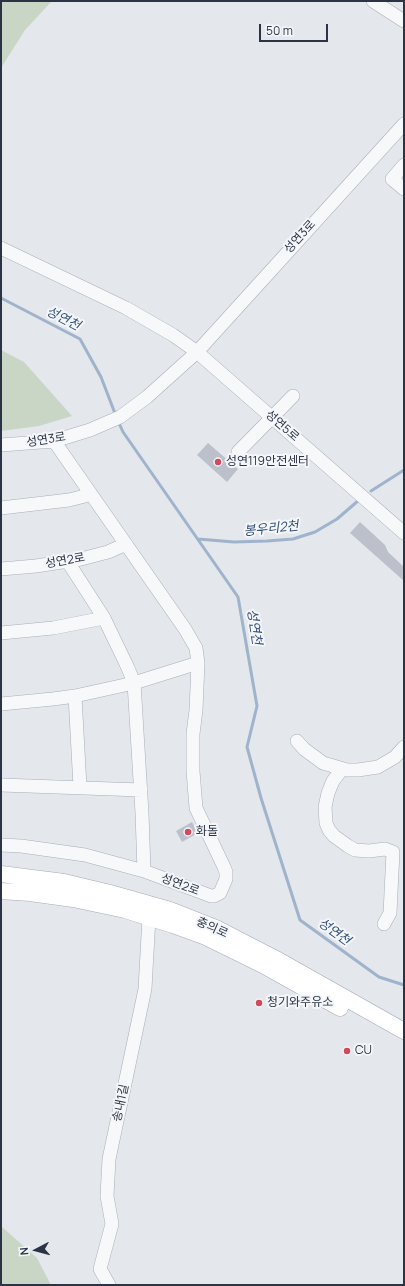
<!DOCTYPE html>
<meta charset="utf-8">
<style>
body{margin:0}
#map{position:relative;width:405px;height:1286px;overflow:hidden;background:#e4e7ec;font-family:Manrope,sans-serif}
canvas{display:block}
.frame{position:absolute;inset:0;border:2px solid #2b3445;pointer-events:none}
.north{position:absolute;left:16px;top:1230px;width:40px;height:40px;-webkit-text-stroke:3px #f4f6f9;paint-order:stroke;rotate:264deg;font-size:11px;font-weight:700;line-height:16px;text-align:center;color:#2b3445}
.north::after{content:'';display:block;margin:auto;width:14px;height:18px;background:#2b3445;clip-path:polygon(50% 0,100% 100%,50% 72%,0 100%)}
.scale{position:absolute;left:259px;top:24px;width:69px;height:18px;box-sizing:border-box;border:2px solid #2b3445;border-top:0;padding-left:5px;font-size:12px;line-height:14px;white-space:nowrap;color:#2b3445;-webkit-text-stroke:3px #f4f6f9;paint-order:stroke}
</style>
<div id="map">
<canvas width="405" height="1286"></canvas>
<div class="frame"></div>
<div class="north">N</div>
<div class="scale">50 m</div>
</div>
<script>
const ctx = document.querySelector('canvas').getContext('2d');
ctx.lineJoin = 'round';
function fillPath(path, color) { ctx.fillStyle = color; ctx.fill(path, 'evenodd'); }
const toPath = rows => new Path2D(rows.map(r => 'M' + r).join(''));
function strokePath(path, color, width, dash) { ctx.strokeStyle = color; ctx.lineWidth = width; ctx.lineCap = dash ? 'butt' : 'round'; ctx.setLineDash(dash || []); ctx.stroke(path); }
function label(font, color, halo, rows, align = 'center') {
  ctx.font = font + ' Manrope,"Noto Sans KR",sans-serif'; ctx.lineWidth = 4; ctx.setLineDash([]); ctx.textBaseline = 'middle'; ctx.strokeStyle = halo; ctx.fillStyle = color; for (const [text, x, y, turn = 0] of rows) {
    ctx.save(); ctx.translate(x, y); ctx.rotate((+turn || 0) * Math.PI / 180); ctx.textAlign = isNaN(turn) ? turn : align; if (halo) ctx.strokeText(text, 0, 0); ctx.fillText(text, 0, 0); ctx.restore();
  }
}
fillPath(toPath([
 [1,1,52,1,25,30,1,68],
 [1,350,24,362,72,416,39,426,1,431],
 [1,1226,37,1258,51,1285,1,1285]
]), '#c9d6c5');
strokePath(toPath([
 [1,298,80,339,101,377,116,416],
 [118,421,123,432,238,597,257,706,247,747,261,798,300,920,379,977,404,985],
 [371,491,404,470],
 [198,539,234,542,267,541,293,539,315,532,337,519,359,500]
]), '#9fb4cc', 3);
fillPath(toPath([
 [208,443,238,469,227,482,197,455],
 [360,522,385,545,388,552,404,567,404,581,350,533],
 [192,822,198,833,182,842,176,831]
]), '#bbc0ca');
const minor = toPath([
 [373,1,404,21],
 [404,165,392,179,404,189],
 [1,248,126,308,173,335,197,352,404,533],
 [1,445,54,441,90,430,120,417,147,397,197,352,404,124],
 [238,452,293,396],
 [1,508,69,500,81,497,91,494],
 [68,562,104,618,128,668,134,683,142,813,144,871],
 [1,569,36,566,81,559,108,552,126,544],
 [1,633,53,628,104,618],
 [75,696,80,787],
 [1,704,53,699,75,696,134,683,198,663],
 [297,741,304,749,323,763,347,770,358,770,378,767,395,757,404,747],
 [342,769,333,781,328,793,325,807,326,823,329,830,334,836,348,846,355,850,369,851,385,849,393,852,390,913,384,924],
 [1,785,141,790],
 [1,845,21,846,85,855,144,871,211,896,214,896,220,893,226,879,226,872,224,867,196,808,193,771,193,734,196,710,198,663,196,648,185,629,54,441],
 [109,1285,100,1269,112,1224,107,1196,109,1159,145,989,149,917]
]);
const major = toPath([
 [1,874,64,882,110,893,170,910,218,929,276,959,404,1031],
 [1,891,30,893,73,899,125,910,173,925,206,937,263,965,340,1008]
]);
strokePath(minor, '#a9aeb7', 14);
strokePath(major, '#a3abb8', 17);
strokePath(minor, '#f7f8fa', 13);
strokePath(major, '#fff', 16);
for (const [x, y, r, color] of [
 [218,462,4,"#d1495b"],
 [188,832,4,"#d1495b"],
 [259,1003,4,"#d1495b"],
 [347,1051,4,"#d1495b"]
]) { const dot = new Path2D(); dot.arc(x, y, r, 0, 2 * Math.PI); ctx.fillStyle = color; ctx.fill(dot); strokePath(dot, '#f4f6f9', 1.5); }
label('12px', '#2b3445', '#f4f6f9', [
 ["성연3로",300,237,-48],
 ["성연5로",282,426,41],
 ["성연3로",46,440,-9],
 ["성연2로",65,561,-10],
 ["성연2로",180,885,21],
 ["충의로",212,928,24],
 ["송내1길",121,1103,-78]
]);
label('12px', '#2b3445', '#f4f6f9', [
 ["성연119안전센터",226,462],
 ["화돌",196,832],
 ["청기와주유소",267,1003],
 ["CU",355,1051]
], 'left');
label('italic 13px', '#34527a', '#f4f6f9', [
 ["성연천",63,319,27],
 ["봉우리2천",271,529,-6],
 ["성연천",254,627,81],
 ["성연천",334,932,36]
]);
</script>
